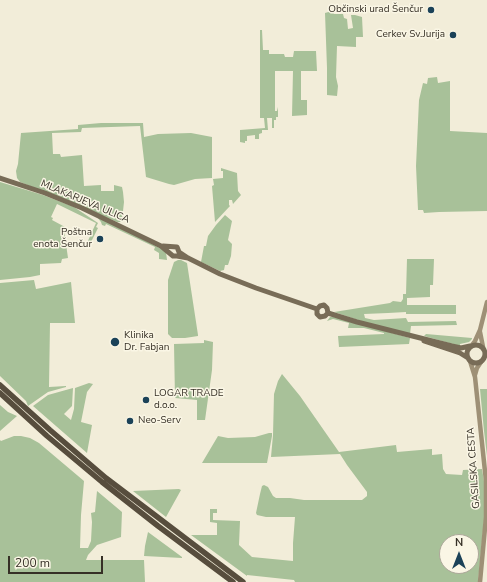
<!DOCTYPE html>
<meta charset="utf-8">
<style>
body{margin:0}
#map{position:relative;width:487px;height:582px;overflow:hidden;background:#f2edd9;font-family:"Nunito Sans",sans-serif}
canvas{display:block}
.north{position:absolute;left:439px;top:534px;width:40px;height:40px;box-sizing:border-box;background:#faf6e5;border:1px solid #aca799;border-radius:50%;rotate:0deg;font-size:11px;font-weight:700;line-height:16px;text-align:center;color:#363026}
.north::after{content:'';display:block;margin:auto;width:14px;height:18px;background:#1b4258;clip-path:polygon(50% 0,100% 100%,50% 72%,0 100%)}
.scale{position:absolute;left:8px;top:556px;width:95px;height:18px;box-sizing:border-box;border:2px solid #363026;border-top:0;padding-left:5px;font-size:12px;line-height:14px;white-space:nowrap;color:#363026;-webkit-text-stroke:3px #faf6e5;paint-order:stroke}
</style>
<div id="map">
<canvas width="487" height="582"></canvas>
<div class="north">N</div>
<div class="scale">200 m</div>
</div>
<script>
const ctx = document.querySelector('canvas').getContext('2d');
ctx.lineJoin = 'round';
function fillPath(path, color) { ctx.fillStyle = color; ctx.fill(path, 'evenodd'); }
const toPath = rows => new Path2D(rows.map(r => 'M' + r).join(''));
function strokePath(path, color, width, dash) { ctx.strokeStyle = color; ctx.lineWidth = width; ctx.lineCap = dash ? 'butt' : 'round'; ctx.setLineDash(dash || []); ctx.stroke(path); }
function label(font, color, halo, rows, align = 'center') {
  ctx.font = font + ' "Nunito Sans",sans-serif'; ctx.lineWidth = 3; ctx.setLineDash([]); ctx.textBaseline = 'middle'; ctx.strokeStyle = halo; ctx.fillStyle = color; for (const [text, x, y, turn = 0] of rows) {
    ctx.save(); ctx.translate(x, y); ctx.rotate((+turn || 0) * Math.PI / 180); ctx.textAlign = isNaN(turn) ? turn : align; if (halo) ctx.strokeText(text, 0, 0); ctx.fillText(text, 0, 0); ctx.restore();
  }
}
fillPath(toPath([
 [332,11,334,14,343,14,344,18,347,19,348,29,353,28,351,15,355,15,362,17,363,37,356,37,356,47,337,46,336,77,338,86,337,96,327,95,327,68,325,13],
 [260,30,262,30,263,50,269,50,269,54,284,54,285,57,293,57,294,51,316,51,317,71,301,71,301,100,307,100,307,115,292,116,293,71,275,71,275,111,277,111,278,107,278,117,276,117,276,120,274,120,274,128,272,128,272,118,267,118,268,130,262,130,262,133,259,134,259,139,255,139,255,135,247,136,247,141,245,141,245,143,240,142,240,130,265,128,264,118,260,118],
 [437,77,438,83,450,81,450,131,487,133,487,211,439,212,424,213,423,210,418,210,416,166,419,100,423,83,427,84,428,78],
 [101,123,143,123,144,137,158,134,191,133,212,137,212,178,195,179,174,185,169,184,146,177,140,126,82,128,81,132,52,133,53,154,60,154,61,157,82,155,84,186,101,185,101,191,114,191,114,185,122,187,123,192,124,202,122,220,120,222,117,222,73,203,20,182,17,178,16,171,18,164,21,133,78,129,78,125],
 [221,168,237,173,238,191,241,195,233,204,232,200,229,200,229,205,230,206,215,222,212,186,214,185,213,179,223,178,223,171,221,171],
 [0,182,43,195,74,207,98,223,96,227,98,228,90,244,87,243,96,223,57,204,51,217,53,218,52,220,65,227,64,230,68,258,62,259,61,263,40,264,40,275,30,277,0,280],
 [225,215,232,221,228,240,232,244,231,256,228,265,225,265,224,270,220,271,201,262,204,246,206,246,208,236,216,225],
 [97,217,162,249,166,252,167,260,159,259,159,253,154,250,155,247,106,224,105,226,102,225,101,222],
 [407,259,434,259,433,285,430,285,430,297,407,298,407,305,456,305,456,314,406,314,406,312,388,313,364,314,365,318,374,320,406,318,408,322,456,321,457,325,411,326,410,334,367,323,334,312,390,303,393,301,401,302,403,299,403,294,406,294],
 [178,260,181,260,187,263,198,335,198,336,185,338,172,338,168,334,168,280,174,262],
 [34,280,36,289,71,282,75,323,50,323,49,387,66,386,66,387,48,392,28,406,26,401,0,376,0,283],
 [330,317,334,317,410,338,409,344,339,347,338,336,384,334,384,333,364,328,348,328,349,323,333,319,327,321],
 [426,334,472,338,472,339,469,342,460,344,460,346,424,336],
 [204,340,213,342,212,370,205,420,197,420,197,400,175,398,174,344,204,343],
 [282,374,300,396,339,452,396,445,397,452,432,449,432,455,442,454,443,469,446,474,462,475,463,470,482,469,484,481,484,521,478,582,295,582,294,580,247,575,247,576,191,535,217,535,217,523,210,522,210,509,217,509,217,513,213,513,213,520,240,521,239,545,252,557,293,561,293,543,295,517,266,517,257,515,256,513,260,494,262,486,264,485,268,487,273,496,276,498,290,498,304,500,362,500,367,496,367,492,347,465,340,454,271,457,273,435,274,394,278,381],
 [447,542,471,542,471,566,447,566],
 [89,383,93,384,87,392,81,422,92,425,87,453,33,406,48,395,73,388,72,406,64,414,71,420,74,409,75,388],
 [480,389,487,389,487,456,484,431],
 [0,405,8,412,17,416,0,431],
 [269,433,272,433,272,436,267,463,202,463,218,436,228,438,255,437],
 [14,436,21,436,30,438,39,443,84,481,81,515,80,548,88,548,91,541,92,522,91,513,95,512,97,491,122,512,121,537,97,545,88,555,86,560,144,560,145,582,0,582,0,440,1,441],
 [179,489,181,490,166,517,133,491],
 [148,532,182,557,182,558,144,556,145,546]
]), '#a8c199');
strokePath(toPath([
 [480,332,483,347],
 [472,345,475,341,480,330,487,302],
 [470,361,475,377,486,481,486,517,480,582],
 [475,375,477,368,481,362]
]), '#9e9076', 4.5);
strokePath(toPath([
 [0,178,45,193,82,208,161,246,173,256,177,256,188,258],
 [163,246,177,247,179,252,188,258,220,274,256,288,317,309],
 [317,309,317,314,320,317,325,316,328,313],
 [317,309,320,306,324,305,327,308,328,313],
 [328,313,357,322,452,346,461,348,470,346],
 [424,341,460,353,468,358],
 '467 354a9 9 0 1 1 18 0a9 9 0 1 1-18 0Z'
]), '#786c57', 5);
strokePath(toPath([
 [0,385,50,430,106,478,243,582],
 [0,393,47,436,102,482,158,526,233,582]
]), '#574d3d', 5.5);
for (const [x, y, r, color] of [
 [431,10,4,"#1b4258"],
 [453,35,4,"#1b4258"],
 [100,239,4,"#1b4258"],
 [115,342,5,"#1b4258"],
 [146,400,4,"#1b4258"],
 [130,421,4,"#1b4258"]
]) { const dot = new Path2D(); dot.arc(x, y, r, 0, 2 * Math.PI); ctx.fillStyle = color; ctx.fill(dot); strokePath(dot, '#faf6e5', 1.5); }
label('10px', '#363026', '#faf6e5', [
 ["Občinski urad Šenčur",423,10],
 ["Cerkev Sv.Jurija",445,35],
 ["Poštna",92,233],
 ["enota Šenčur",92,245],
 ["Klinika",124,336,"left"],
 ["Dr. Fabjan",124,348,"left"],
 ["LOGAR TRADE",154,394,"left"],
 ["d.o.o.",154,406,"left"],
 ["Neo-Serv",138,421,"left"]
], 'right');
label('10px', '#363026', '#faf6e5', [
 ["MLAKARJEVA ULICA",85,202,23],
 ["GASILSKA CESTA",474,468,-94]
]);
</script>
